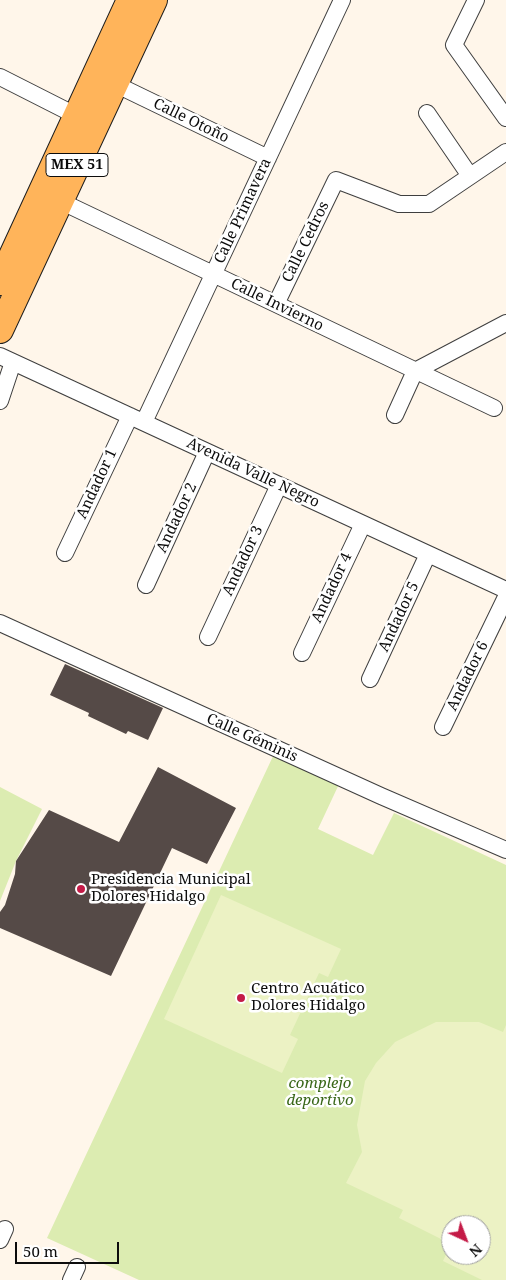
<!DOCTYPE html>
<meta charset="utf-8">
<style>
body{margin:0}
#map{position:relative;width:506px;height:1280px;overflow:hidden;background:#fff6ea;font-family:"Noto Serif",serif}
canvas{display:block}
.north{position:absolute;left:441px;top:1215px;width:50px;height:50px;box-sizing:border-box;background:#fff;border:1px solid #9e9e9e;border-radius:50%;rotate:137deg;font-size:14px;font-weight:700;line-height:20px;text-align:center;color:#0c0c0c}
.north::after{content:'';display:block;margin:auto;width:18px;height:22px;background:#c41b47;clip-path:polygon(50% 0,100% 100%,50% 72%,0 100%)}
.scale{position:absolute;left:15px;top:1242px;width:104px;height:22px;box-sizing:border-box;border:2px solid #0c0c0c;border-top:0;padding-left:6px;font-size:15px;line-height:18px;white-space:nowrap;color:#0c0c0c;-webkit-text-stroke:4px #fff;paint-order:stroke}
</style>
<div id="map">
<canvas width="506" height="1280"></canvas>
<div class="north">N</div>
<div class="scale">50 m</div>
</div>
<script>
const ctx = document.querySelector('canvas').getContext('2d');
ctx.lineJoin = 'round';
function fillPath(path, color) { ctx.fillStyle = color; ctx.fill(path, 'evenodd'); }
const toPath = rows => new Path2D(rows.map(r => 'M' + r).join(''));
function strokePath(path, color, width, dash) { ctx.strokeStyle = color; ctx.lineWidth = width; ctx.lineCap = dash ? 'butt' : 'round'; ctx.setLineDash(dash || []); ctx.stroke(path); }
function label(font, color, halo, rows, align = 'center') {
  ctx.font = font + ' "Noto Serif",serif'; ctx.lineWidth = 5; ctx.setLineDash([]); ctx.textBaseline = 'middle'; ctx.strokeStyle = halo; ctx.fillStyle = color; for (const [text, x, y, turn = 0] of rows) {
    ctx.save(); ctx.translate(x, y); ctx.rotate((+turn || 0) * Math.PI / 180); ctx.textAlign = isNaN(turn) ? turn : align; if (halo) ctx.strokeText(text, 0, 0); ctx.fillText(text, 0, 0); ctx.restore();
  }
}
fillPath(toPath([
 [275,752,340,782,318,829,373,855,394,813,506,865,506,1280,139,1280,47,1238],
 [451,1225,481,1225,481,1255,451,1255],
 [0,787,42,809,16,861,0,901]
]), '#dcecb1');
fillPath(toPath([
 [221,895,341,949,328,977,319,973,290,1035,298,1039,282,1073,164,1019],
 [436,1022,479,1022,503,1032,506,1025,506,1280,482,1280,443,1261,451,1244,451,1255,481,1255,481,1225,451,1225,451,1244,399,1218,403,1210,346,1183,362,1152,357,1125,365,1081,376,1063,395,1042]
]), '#ecf2c4');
fillPath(toPath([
 [65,664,163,708,148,740,128,731,126,734,88,716,89,713,50,695],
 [158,767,236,808,207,864,172,848,111,976,0,928,0,912,5,905,15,874,16,861,49,810,119,842]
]), '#554a47');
const street = toPath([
 [476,0,454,45,506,118],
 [0,77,77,116],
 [115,84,268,158],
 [427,113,470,176],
 [60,201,494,408],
 [276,304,336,180,399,204,429,204,506,152],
 [0,356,506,590],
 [0,401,13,362],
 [395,415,415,371,506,323],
 [144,422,342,0],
 [65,553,130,416],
 [146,585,207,452],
 [0,623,381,796,506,850],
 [208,637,279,485],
 [302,653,363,524],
 [370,679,428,554],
 [443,727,506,597],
 [0,1240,5,1229],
 [71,1280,77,1267]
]);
const primary = toPath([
 [0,282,130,0],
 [0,330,154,0]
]);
strokePath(street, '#3f3f3f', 18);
strokePath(primary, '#1d1d1d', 28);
strokePath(street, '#fff', 16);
strokePath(primary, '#ffb45a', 26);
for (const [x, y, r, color] of [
 [81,889,5,"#c41b47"],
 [241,998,5,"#c41b47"]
]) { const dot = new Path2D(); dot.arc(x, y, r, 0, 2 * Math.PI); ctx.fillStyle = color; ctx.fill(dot); strokePath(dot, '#fff', 2); }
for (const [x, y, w] of [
 [77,165,62]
]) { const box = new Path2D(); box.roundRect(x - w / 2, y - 11.5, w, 23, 4); ctx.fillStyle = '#fff'; ctx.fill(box); strokePath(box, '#0c0c0c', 1); }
label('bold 14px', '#0c0c0c', null, [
 ["MEX 51",77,165]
]);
label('15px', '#0c0c0c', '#fff', [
 ["Calle Otoño",191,121,26],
 ["Calle Primavera",243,211,-65],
 ["Calle Cedros",306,242,-64],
 ["Calle Invierno",277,305,26],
 ["Avenida Valle Negro",253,473,25],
 ["Andador 1",97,484,-65],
 ["Andador 2",177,518,-65],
 ["Andador 3",243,561,-65],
 ["Andador 4",332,588,-65],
 ["Andador 5",399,617,-65],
 ["Andador 6",468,676,-64],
 ["Calle Géminis",252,738,24]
]);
label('15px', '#0c0c0c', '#fff', [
 ["Presidencia Municipal",91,880],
 ["Dolores Hidalgo",91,897],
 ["Centro Acuático",251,989],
 ["Dolores Hidalgo",251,1006]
], 'left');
label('italic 15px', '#396718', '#fff', [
 ["complejo",320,1084],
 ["deportivo",320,1101]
]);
</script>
